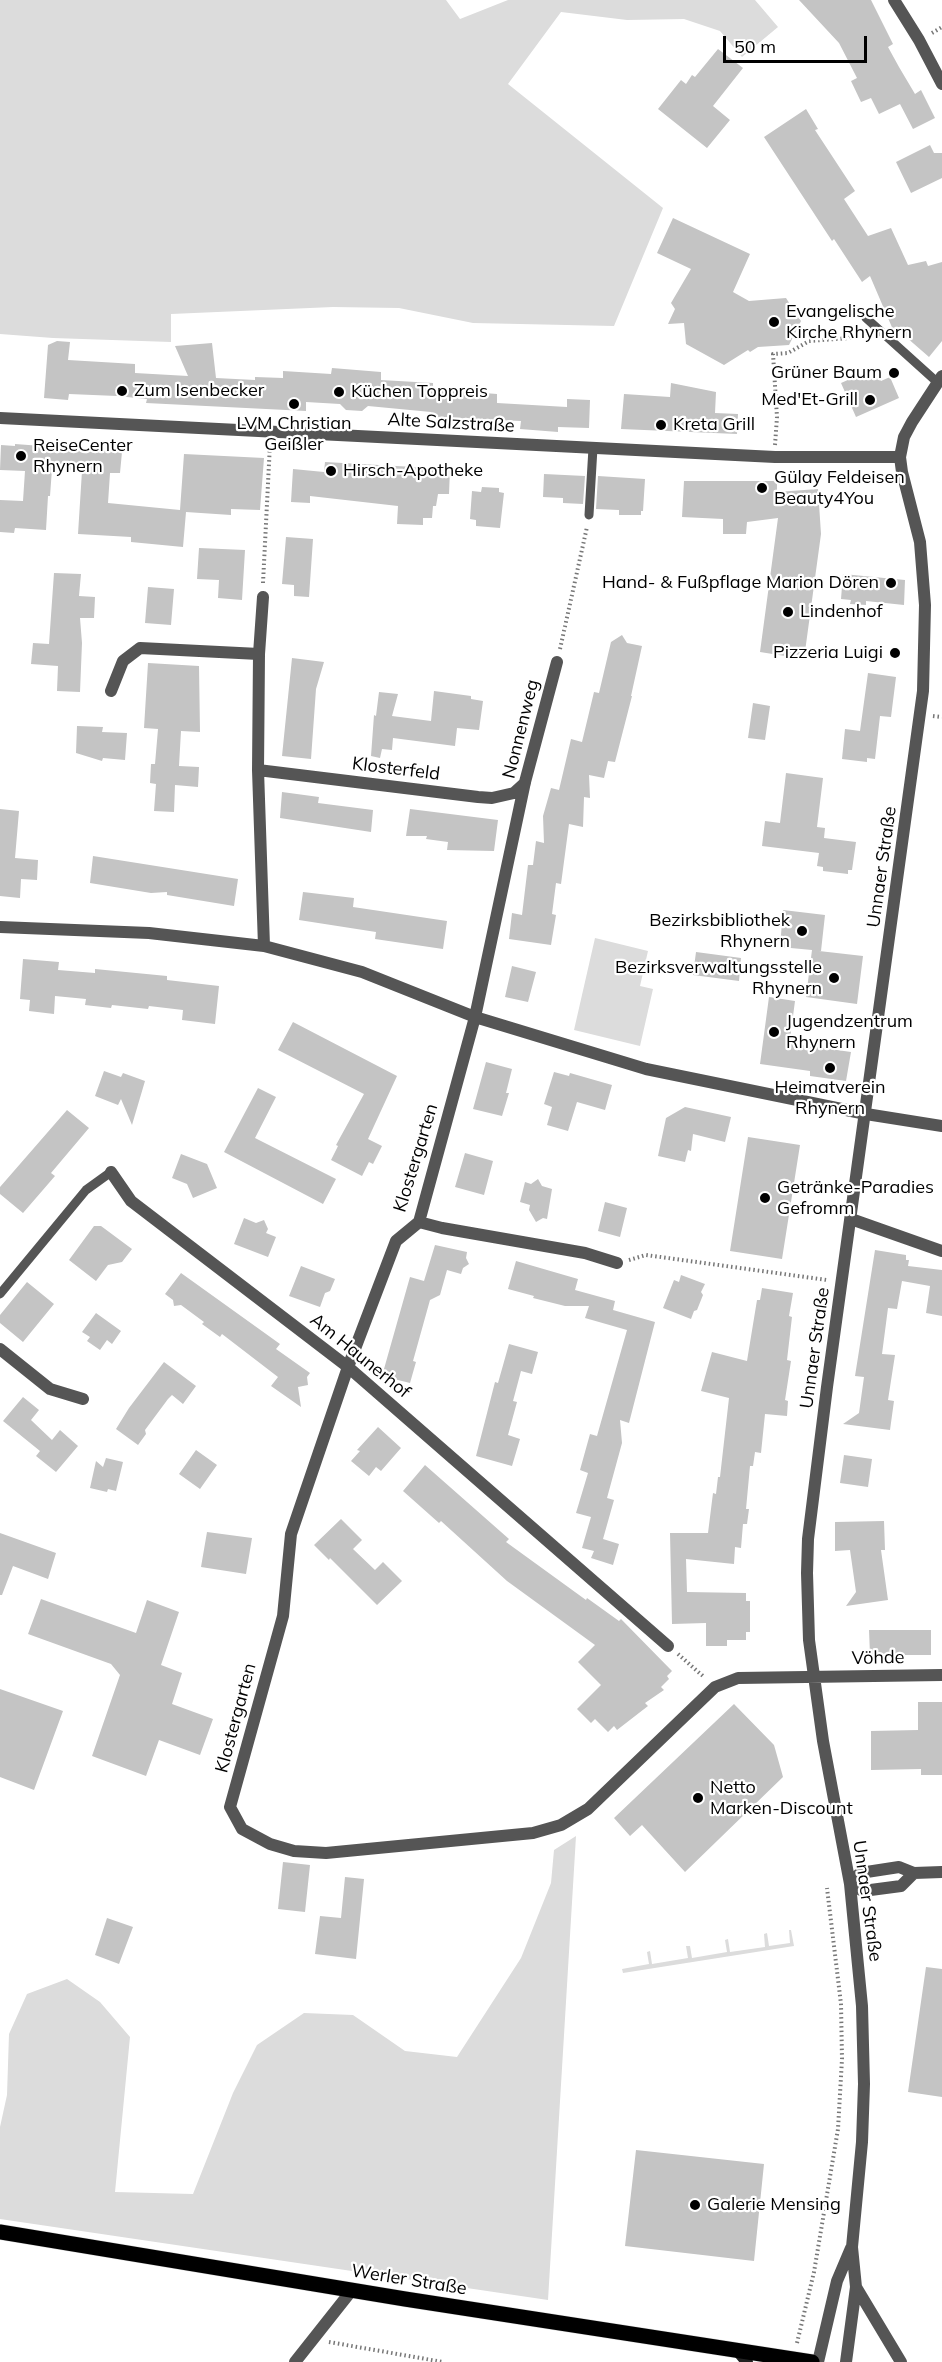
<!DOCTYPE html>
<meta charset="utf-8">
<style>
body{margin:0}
#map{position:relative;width:942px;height:2362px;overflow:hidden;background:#fff;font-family:Mulish,sans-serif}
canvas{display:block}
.scale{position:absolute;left:723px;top:36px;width:144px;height:27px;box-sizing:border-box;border:3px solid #000;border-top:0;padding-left:8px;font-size:18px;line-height:21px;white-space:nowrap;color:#000;-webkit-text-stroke:4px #fff;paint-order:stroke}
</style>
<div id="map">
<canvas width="942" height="2362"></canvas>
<div class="scale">50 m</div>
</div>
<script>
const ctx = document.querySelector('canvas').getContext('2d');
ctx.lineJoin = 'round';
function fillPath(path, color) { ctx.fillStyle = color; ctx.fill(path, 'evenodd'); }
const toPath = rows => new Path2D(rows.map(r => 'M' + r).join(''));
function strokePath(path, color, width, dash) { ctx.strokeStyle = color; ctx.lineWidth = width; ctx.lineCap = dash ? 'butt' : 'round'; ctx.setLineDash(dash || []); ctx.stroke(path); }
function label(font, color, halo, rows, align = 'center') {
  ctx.font = font + ' Mulish,sans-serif'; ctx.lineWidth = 4.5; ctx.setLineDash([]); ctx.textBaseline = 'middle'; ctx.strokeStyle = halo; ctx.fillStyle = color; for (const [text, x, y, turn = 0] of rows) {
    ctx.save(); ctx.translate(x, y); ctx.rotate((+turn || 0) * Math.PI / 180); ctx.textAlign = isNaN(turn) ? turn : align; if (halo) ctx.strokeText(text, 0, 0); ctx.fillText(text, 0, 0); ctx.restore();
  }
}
fillPath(toPath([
 [0,0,446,0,460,19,508,0,755,0,778,27,742,57,720,31,684,19,627,20,561,12,508,84,663,208,614,326,473,323,399,308,333,307,171,314,171,342,53,338,0,334],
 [595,938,648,951,640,986,653,989,640,1046,574,1030],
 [576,1836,548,2300,0,2219,0,2127,7,2095,9,2034,27,1994,67,1979,100,2002,130,2037,115,2192,193,2194,233,2093,257,2045,304,2013,353,2015,405,2051,457,2057,521,1958,551,1883,554,1850],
 [789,1930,791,1930,794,1946,623,1973,622,1969,649,1964,647,1952,650,1951,652,1964,688,1958,686,1946,690,1946,692,1958,727,1952,725,1940,728,1939,730,1952,765,1947,764,1934,767,1933,769,1946,790,1943]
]), '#dcdcdc');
fillPath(toPath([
 [799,0,871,0,893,44,888,47,899,67,915,94,921,90,935,118,913,129,900,104,879,114,871,98,861,102,851,81,857,78,839,43],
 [718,49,743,68,713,106,730,120,707,148,658,109,681,80,686,84,692,75,695,77],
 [806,109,818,129,815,130,855,191,844,199,868,236,891,228,908,265,926,261,928,266,942,262,942,341,929,357,898,330,894,332,870,276,862,282,834,239,832,241,764,137],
 [930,145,934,153,942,153,942,178,911,193,896,162],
 [673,218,750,254,733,292,749,301,786,298,801,321,789,345,758,347,750,352,748,350,724,365,686,344,684,323,668,324,675,309,671,303,691,269,657,253],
 [57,341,70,342,68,360,135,364,135,373,188,376,175,346,212,343,216,378,255,380,255,377,283,378,283,371,331,374,332,368,381,372,381,380,433,383,433,389,497,394,497,403,567,407,567,399,590,400,589,428,558,427,558,432,520,429,521,421,431,417,431,412,368,406,362,411,346,410,340,404,306,402,306,411,146,403,147,399,117,396,69,394,68,400,44,398,48,345],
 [875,368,881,381,890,377,899,398,856,417,841,383],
 [671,383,716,392,715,413,738,414,737,434,621,429,624,394,670,397],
 [15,444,122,452,120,473,110,473,108,503,180,510,184,454,264,458,260,510,231,509,231,515,186,512,183,547,131,542,131,537,78,534,82,471,52,469,50,496,48,496,46,530,15,528,14,533,0,532,0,500,23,501,25,471,0,470,1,445,15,446],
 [325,462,450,469,449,494,438,494,436,506,433,506,432,518,423,518,423,525,397,524,398,506,310,496,310,503,291,502,293,469,324,472],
 [544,474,585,476,583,504,563,503,563,498,543,497],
 [598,476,645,479,643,511,641,511,641,515,619,515,619,510,596,509],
 [684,481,777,481,777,492,818,489,821,534,804,659,760,652,778,518,747,522,746,534,723,534,723,519,682,517],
 [482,487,499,488,499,492,504,493,500,528,476,526,476,520,470,519,472,491,481,492],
 [286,537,313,539,309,597,294,596,294,585,282,584],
 [199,548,245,550,242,600,218,598,219,580,197,579],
 [54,573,81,574,79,596,95,597,94,618,80,618,82,643,80,692,57,691,58,666,31,664,33,643,49,644],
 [843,574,905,580,904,605,866,601,866,605,850,604,851,600,841,599],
 [148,587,174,589,171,625,145,623],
 [622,635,627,643,642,646,631,696,632,696,615,762,608,761,604,778,589,775,590,798,584,797,583,827,569,824,561,884,556,883,552,914,556,915,551,945,509,939,512,913,522,915,528,865,533,865,536,841,544,843,543,816,551,788,559,790,571,739,582,742,594,692,599,693,611,642],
 [292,658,324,662,316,689,311,759,282,756],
 [148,663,199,666,200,732,181,731,179,766,199,767,198,787,175,785,174,812,154,811,156,784,150,783,151,764,155,764,158,729,144,728],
 [868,673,896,677,891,717,880,716,875,759,867,758,867,762,842,759,845,729,860,731],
 [434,691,471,696,471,699,483,701,479,730,457,728,455,746,393,738,392,750,382,749,380,758,371,756,374,715,376,716,379,692,398,694,392,716,431,721],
 [753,703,770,706,765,740,748,738],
 [77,726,103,727,102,732,127,733,125,760,103,758,102,761,76,753],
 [786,773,823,778,817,827,825,828,824,838,856,842,852,870,848,870,848,874,823,871,823,867,817,866,819,853,762,846,765,821,780,823],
 [282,792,319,797,318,803,373,810,371,832,280,818],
 [0,809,19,811,15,858,38,860,37,880,21,879,20,898,0,896],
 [410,809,498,820,494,851,447,850,448,842,426,839,427,836,406,836],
 [93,856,238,879,234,906,167,895,167,892,151,893,90,883],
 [303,892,354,898,353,907,447,921,443,949,375,939,376,932,299,920],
 [783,910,825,915,821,951,819,951,863,956,857,1004,806,997,812,950,780,947],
 [696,952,741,958,739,981,693,975],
 [23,959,59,962,58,970,95,973,95,969,167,976,167,980,219,986,215,1024,182,1020,183,1010,149,1006,148,1009,112,1005,111,1008,85,1005,86,999,55,996,54,1014,29,1011,30,1000,20,999],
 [512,966,536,972,528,1002,505,997],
 [769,997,795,1001,790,1039,802,1041,802,1045,851,1052,846,1081,810,1076,810,1071,760,1064],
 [293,1022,397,1076,368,1139,382,1146,373,1164,369,1162,362,1176,331,1160,338,1146,336,1145,364,1094,278,1050],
 [486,1062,512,1069,506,1093,509,1093,502,1116,473,1109],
 [104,1071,121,1077,123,1073,145,1081,132,1125,121,1099,118,1105,95,1096],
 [554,1072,569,1076,570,1073,612,1085,605,1110,577,1102,568,1131,547,1125,552,1107,544,1104],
 [258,1088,276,1097,255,1138,336,1179,323,1204,224,1152],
 [685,1107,731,1117,725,1142,693,1134,691,1151,688,1150,685,1162,658,1156,666,1118],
 [67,1110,89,1128,51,1173,55,1176,23,1213,0,1194,0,1187],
 [748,1137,800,1145,782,1259,730,1251],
 [465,1153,493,1161,484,1195,455,1187],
 [181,1154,207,1164,217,1188,193,1198,187,1184,172,1178],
 [538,1179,542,1186,552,1189,547,1219,543,1218,536,1222,529,1210,530,1205,520,1202,525,1182,531,1184],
 [605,1202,627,1208,620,1237,598,1231],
 [244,1218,256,1223,264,1220,268,1229,266,1233,276,1237,268,1257,234,1244],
 [94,1226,101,1226,132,1249,122,1262,108,1265,96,1281,69,1260],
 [435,1245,467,1252,466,1258,469,1264,463,1268,461,1274,447,1270,440,1295,430,1300,413,1361,416,1362,410,1383,382,1376,410,1277,424,1281],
 [875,1250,906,1255,906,1260,909,1260,908,1266,942,1270,942,1316,926,1313,930,1286,902,1281,897,1309,888,1308,882,1354,895,1355,888,1400,894,1401,890,1430,843,1424,859,1413,864,1377,855,1376],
 [516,1261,578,1279,575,1290,615,1301,613,1310,655,1322,629,1423,620,1420,622,1443,607,1498,614,1500,603,1539,619,1544,613,1565,591,1558,594,1551,582,1548,591,1517,576,1513,588,1473,580,1470,590,1434,597,1436,627,1330,585,1318,589,1306,565,1306,533,1298,534,1296,508,1289],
 [301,1266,335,1279,330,1291,325,1293,320,1307,289,1296],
 [181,1273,280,1344,276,1349,310,1373,307,1377,308,1385,298,1387,301,1407,271,1386,278,1377,222,1334,220,1337,202,1324,204,1322,181,1305,174,1306,173,1300,165,1294],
 [681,1275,705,1284,701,1292,703,1295,697,1310,694,1311,691,1319,663,1308,674,1280,679,1282],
 [27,1282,54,1304,23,1342,0,1323,0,1315],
 [762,1288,793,1293,789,1316,792,1317,787,1360,791,1361,785,1400,788,1401,787,1416,765,1414,761,1453,755,1452,753,1466,750,1466,746,1509,749,1509,747,1524,743,1524,741,1548,735,1547,734,1564,686,1559,687,1592,746,1593,746,1601,750,1601,750,1632,746,1632,746,1640,727,1640,727,1646,706,1646,706,1623,672,1624,670,1533,708,1533,713,1493,716,1494,718,1477,720,1477,729,1398,701,1391,712,1352,747,1361,757,1300,760,1300],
 [96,1313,121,1331,112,1344,107,1340,100,1350,87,1341,90,1337,82,1332],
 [509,1344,538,1352,532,1374,521,1371,513,1401,517,1402,508,1435,520,1439,512,1466,476,1456,495,1382,498,1383],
 [164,1362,196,1386,183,1404,172,1395,168,1399,145,1430,146,1434,138,1445,116,1429,129,1408],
 [23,1397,39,1410,31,1420,52,1440,60,1430,78,1446,56,1472,36,1456,40,1451,3,1421],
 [378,1427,401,1448,381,1471,376,1467,369,1476,351,1461,360,1451,357,1450],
 [196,1450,217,1465,200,1489,179,1474],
 [844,1455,872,1459,868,1487,840,1483],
 [106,1458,123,1462,116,1491,108,1489,107,1492,90,1488,96,1461,103,1467],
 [425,1465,509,1539,506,1542,586,1600,587,1598,619,1621,621,1619,672,1671,667,1676,669,1679,661,1687,664,1690,645,1703,648,1706,617,1730,614,1726,608,1732,595,1719,591,1723,577,1709,601,1685,578,1662,595,1645,507,1581,441,1521,439,1523,403,1491],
 [341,1519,362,1540,353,1549,375,1570,383,1562,402,1581,377,1605,330,1558,329,1560,314,1545],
 [884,1521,885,1550,881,1550,888,1600,846,1606,856,1592,850,1550,835,1551,835,1522],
 [207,1532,252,1538,246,1574,201,1567],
 [0,1533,56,1553,48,1579,13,1566,2,1595,0,1595],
 [41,1599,136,1633,147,1600,179,1612,161,1665,182,1673,172,1704,213,1719,200,1755,159,1740,146,1776,92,1756,120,1675,111,1664,28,1634],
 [869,1630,931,1630,931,1655,870,1655],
 [0,1689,63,1711,34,1790,0,1777],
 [918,1702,942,1702,942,1775,921,1775,921,1769,871,1770,871,1731,918,1730],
 [734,1704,774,1745,783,1777,685,1872,642,1825,630,1836,614,1818],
 [283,1862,310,1865,305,1912,278,1909],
 [345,1877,364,1879,356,1959,315,1954,320,1916,341,1918],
 [107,1918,133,1927,119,1964,95,1955],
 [926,1967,942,1969,942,2097,908,2092],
 [636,2150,764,2164,754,2261,625,2246]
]), '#c4c4c4');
const primary = toPath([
 [0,2232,405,2299,812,2362]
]);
strokePath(primary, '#dbdbdb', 16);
strokePath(toPath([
 [932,33,942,27],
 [775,445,777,417,773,354,788,353,809,341,849,338,861,330],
 [263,583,270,444],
 [560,649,587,527],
 [933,716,942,717],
 [629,1260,646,1255,827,1280],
 [678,1654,704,1677],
 [329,2342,443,2362],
 [797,2343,814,2272,838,2129,842,2059,841,2004,827,1888]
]), '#777', 4, [1.5, 3]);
strokePath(toPath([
 [866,318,937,382],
 [589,515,593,448],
 [0,1294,86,1190,111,1172]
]), '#555', 9);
strokePath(toPath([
 [894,0,919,40,942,84],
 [0,418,775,457,900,457],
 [263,597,259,654,258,770,264,946],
 [557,662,525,782,475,1017,419,1222,396,1241,348,1367,291,1534,283,1616,230,1807,242,1829,270,1844,294,1851,326,1853,533,1833,561,1825,588,1809,715,1687,738,1678,942,1675],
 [111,691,123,661,140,648,259,654],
 [258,770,478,797,492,798,514,793,525,783],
 [0,927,149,933,264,946,362,972,475,1017,646,1069,866,1114,942,1126],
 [111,1172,131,1201,348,1367,668,1646],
 [851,1219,942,1251],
 [419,1222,442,1228,585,1253,617,1263],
 [0,1349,50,1389,83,1399],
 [850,1884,860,1873,899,1867,914,1873,942,1872],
 [850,1884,863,1891,901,1886,914,1873],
 [856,2287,901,2362],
 [295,2362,352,2290],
 [818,2362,837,2281,851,2248],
 [846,2362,856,2287,852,2247,862,2142,864,2084,862,2006,850,1884,823,1741,809,1640,807,1573,808,1539,827,1387,923,691,925,605,920,542,902,472,900,457,904,437,912,422,942,376]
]), '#555', 12);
strokePath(toPath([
 [737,2350,747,2362]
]), '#222', 12);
strokePath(primary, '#000', 15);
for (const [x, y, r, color] of [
 [774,322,6,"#000"],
 [894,373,6,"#000"],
 [122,391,6,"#000"],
 [339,392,6,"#000"],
 [870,400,6,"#000"],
 [294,404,6,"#000"],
 [661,425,6,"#000"],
 [21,456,6,"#000"],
 [331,471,6,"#000"],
 [762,488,6,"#000"],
 [891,583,6,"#000"],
 [788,612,6,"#000"],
 [895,653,6,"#000"],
 [802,931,6,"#000"],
 [834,978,6,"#000"],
 [774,1032,6,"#000"],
 [830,1068,6,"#000"],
 [765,1198,6,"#000"],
 [698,1798,6,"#000"],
 [695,2205,6,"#000"]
]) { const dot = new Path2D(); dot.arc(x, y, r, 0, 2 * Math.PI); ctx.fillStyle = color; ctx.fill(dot); strokePath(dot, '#fff', 2); }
label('18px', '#000', '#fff', [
 ["Evangelische",786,312],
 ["Kirche Rhynern",786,333],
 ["Grüner Baum",882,373,"right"],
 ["Zum Isenbecker",134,391],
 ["Küchen Toppreis",351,392],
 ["Med'Et-Grill",858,400,"right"],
 ["LVM Christian",294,424,"center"],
 ["Geißler",294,445,"center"],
 ["Kreta Grill",673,425],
 ["ReiseCenter",33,446],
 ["Rhynern",33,467],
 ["Hirsch-Apotheke",343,471],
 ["Gülay Feldeisen",774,478],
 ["Beauty4You",774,499],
 ["Hand- & Fußpflage Marion Dören",879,583,"right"],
 ["Lindenhof",800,612],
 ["Pizzeria Luigi",883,653,"right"],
 ["Bezirksbibliothek",790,921,"right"],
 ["Rhynern",790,942,"right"],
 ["Bezirksverwaltungsstelle",822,968,"right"],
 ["Rhynern",822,989,"right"],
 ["Jugendzentrum",786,1022],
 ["Rhynern",786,1043],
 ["Heimatverein",830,1088,"center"],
 ["Rhynern",830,1109,"center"],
 ["Getränke-Paradies",777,1188],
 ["Gefromm",777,1209],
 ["Netto",710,1788],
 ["Marken-Discount",710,1809],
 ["Galerie Mensing",707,2205]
], 'left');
label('18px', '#000', '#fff', [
 ["Alte Salzstraße",451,423,3],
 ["Nonnenweg",521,729,-76],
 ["Klosterfeld",396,769,7],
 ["Unnaer Straße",882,867,-82],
 ["Klostergarten",416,1158,-73],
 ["Unnaer Straße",815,1348,-82],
 ["Am Haunerhof",360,1356,39],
 ["Vöhde",878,1658,-1],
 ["Klostergarten",236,1718,-75],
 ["Unnaer Straße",867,1901,82],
 ["Werler Straße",409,2280,9]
]);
</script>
